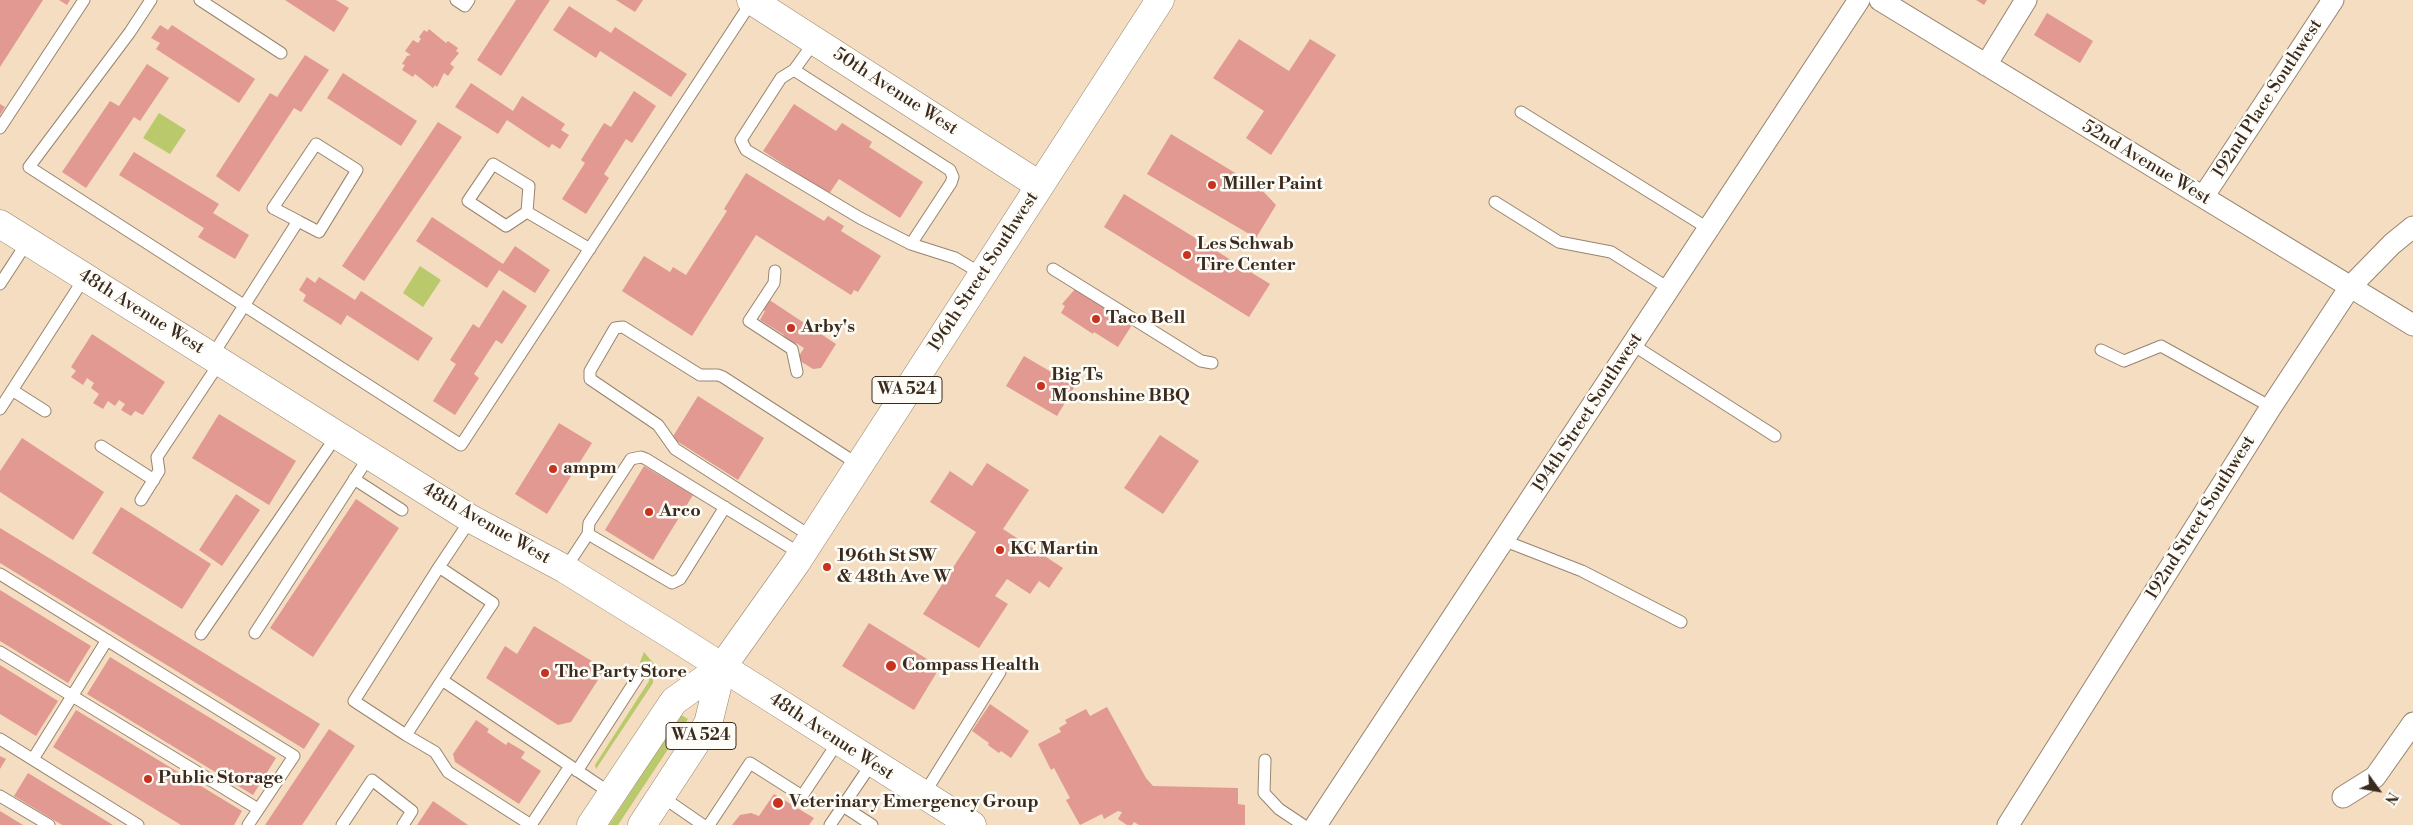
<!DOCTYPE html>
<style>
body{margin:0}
#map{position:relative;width:2413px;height:825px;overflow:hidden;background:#f4ddc0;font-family:"Libre Bodoni",serif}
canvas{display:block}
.north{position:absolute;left:2353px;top:765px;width:50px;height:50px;-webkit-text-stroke:4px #fdfcf7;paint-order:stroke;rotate:122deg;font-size:14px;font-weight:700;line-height:20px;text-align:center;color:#3b2a1e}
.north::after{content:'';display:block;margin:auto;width:18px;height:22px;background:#3b2a1e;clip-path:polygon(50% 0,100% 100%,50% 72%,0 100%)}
</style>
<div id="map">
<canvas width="2413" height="825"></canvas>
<div class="north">N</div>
</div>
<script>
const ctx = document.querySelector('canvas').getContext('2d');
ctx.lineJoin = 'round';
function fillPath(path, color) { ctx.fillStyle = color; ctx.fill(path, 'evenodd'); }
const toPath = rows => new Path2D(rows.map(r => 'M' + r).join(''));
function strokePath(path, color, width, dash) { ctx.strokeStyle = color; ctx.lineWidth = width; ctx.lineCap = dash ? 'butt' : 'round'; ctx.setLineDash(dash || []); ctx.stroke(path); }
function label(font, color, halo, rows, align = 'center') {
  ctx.font = font + ' "Libre Bodoni",serif'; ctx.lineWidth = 5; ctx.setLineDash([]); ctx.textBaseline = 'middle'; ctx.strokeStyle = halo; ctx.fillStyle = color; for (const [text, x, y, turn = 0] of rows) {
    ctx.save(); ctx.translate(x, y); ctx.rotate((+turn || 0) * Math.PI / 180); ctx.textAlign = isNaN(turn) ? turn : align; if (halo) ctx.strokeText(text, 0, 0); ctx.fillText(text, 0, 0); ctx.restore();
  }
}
fillPath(toPath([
 [159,113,186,130,170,154,143,138],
 [420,266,441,280,423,307,403,293],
 [644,652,654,664,653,683,596,769,595,765,649,681,648,671,640,662],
 [681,715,688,719,618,825,609,825]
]), '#bac96c');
fillPath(toPath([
 [0,0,43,0,0,67],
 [59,0,70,0,67,5],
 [285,0,336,0,349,8,334,32],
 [516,0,550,0,501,76,477,60],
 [616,0,643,0,635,12],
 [1976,0,1987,0,1984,5],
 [569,6,611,33,615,27,687,74,671,97,600,51,596,58,553,30],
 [2047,13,2093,41,2080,63,2034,35],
 [160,25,168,30,172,25,255,79,239,103,156,49,160,43,151,38],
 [429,29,446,43,448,41,458,48,456,51,459,53,450,64,454,67,448,76,444,73,437,87,435,85,433,88,415,74,413,77,402,70,405,65,402,64,407,56,411,55,405,51,413,40,418,43,421,39,419,37,424,30,427,32],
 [1239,39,1289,71,1310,39,1336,55,1271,155,1246,138,1264,111,1213,78],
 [305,55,329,70,301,112,294,108,239,192,216,176,270,93,277,97],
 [147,64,169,78,140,121,134,117,86,188,62,172,110,101,119,106],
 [343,73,417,121,401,146,327,98],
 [471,83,513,111,522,96,565,124,561,130,569,135,560,149,552,144,549,148,507,120,498,134,455,107],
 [634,91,656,106,632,143,626,139,604,174,609,178,586,214,562,199,585,163,581,160,604,123,611,127],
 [0,104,5,107,0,115],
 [794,104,836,131,842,123,872,142,869,147,923,182,900,218,839,179,829,194,763,151],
 [438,122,462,137,364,281,342,266],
 [1171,134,1260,188,1276,205,1256,238,1147,174],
 [134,152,219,204,213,213,249,235,235,259,198,237,204,228,119,175],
 [746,173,824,221,828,216,844,226,841,231,881,256,858,292,854,290,851,295,756,235,692,336,622,291,644,256,670,272,673,267,686,275,727,211,724,209],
 [1124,194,1270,284,1249,317,1104,227],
 [432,217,503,264,515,246,550,270,535,293,499,270,487,288,416,241],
 [307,277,315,283,319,277,355,300,361,291,433,338,418,361,347,315,341,325,303,301,306,295,299,290],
 [1075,289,1108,307,1106,310,1132,325,1118,347,1094,332,1093,334,1061,313,1065,306,1062,304],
 [503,290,527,306,502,344,496,340,474,374,479,378,455,415,433,401,456,364,450,360,473,324,479,328],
 [768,299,836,344,821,368,813,369,800,361,799,356,804,348,796,343,794,347,781,339,784,335,760,320,765,311,762,309],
 [92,334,165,382,143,415,135,411,131,416,121,410,125,404,119,400,115,406,108,401,103,409,93,403,99,394,91,388,94,383,87,378,83,385,71,377,76,371,71,367],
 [1024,356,1075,386,1057,416,1006,386],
 [698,396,764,438,738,480,672,438],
 [219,414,296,461,269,505,192,458],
 [559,423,592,443,547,514,515,494],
 [1160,435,1199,461,1163,514,1124,488],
 [22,438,104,492,73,540,0,492,0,471],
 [987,463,1029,490,1003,529,1063,568,1049,588,1039,581,1030,594,1007,579,995,596,1008,604,979,648,923,614,976,532,930,502,950,471,972,486],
 [644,466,693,495,653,560,605,530],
 [236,494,260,510,222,566,199,550],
 [356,499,399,528,313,657,270,628],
 [121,507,211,564,182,609,92,553],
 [0,528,320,724,304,749,0,563],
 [0,590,91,646,68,683,0,641],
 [869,623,940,667,914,710,842,666],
 [534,626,605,669,571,722,558,725,486,678,505,646,517,654],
 [110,657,276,758,253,795,87,694],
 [0,665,58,701,36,736,0,714],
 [990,704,1029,731,1011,758,1001,751,999,753,988,745,989,743,972,731],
 [1107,707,1146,778,1153,786,1238,788,1238,804,1245,805,1245,825,1139,825,1134,822,1132,825,1127,825,1118,819,1122,812,1118,811,1104,819,1102,814,1080,825,1066,800,1070,798,1054,768,1051,770,1038,744,1061,732,1059,728,1067,723,1065,720,1086,709,1090,716],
 [76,710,242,811,234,825,181,825,53,747],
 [476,720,489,729,487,732,506,745,508,742,525,752,521,758,541,771,519,804,455,762,453,754],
 [329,729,355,746,302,825,265,825],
 [0,756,6,759,0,769],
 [28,773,113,825,62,825,14,796],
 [774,794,814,818,809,825,732,825,740,815,751,813,759,816],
 [433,801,468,825,417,825],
 [0,811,23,825,0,825]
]), '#e19992');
const service = toPath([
 [151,0,130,32,29,167,461,445,752,1],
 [200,0,281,53],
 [456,0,465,6,469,0],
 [815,41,794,70,781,78,741,140,746,150,860,218,911,244,955,258,982,274],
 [794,70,950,170,953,177,951,183,911,244],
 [1521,112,1709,229],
 [0,128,84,0],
 [1495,202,1559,242,1611,252,1670,289],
 [527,212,529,186,493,164,468,201,506,226,527,212,590,249],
 [1053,269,1201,361,1212,363],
 [775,271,774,283,749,321,792,349,797,372],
 [0,284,28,241],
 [1633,345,1775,436],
 [2101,350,2124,361,2161,346,2271,407],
 [212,356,298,221,319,232,357,170,316,144,273,208,298,221],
 [12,390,45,411],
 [0,409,85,277],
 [101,446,154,480],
 [354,479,402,510],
 [141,500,159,471,157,457,220,362],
 [725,507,680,579,672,583,588,534,589,523,631,459,641,457,646,459,801,554],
 [471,519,439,567,493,603,442,680,612,794],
 [812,537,675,449,658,425,590,379,590,371,615,328,623,327,700,375,718,375,723,377,859,465],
 [1505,541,1582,571,1681,622],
 [565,569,588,534],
 [0,574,294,756,248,825],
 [255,633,370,455],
 [201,634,337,435],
 [0,652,258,809],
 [442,680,406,735,435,752,448,772,531,825,570,766],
 [406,735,354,701,439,567],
 [0,739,138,825],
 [33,759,107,640],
 [1265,760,1264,793,1279,809,1303,825],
 [577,771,641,672],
 [924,794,1000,672],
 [0,796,49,825],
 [661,796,703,825],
 [843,806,872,825],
 [342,825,372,780,412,811,403,825],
 [709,825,750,763,802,796,838,742],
 [830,825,872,763]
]);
const minor = toPath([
 [1880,0,2413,325],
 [1986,65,2026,0],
 [2203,197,2333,0],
 [2343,797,2375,777,2413,723],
 [1316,825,1859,0],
 [2008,825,2271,407,2350,287,2392,244,2413,227]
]);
const tertiary = toPath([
 [751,0,1039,185],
 [0,224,471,519,565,569,670,634,972,825]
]);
const primary = toPath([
 [591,825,674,701,722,667,796,563,1160,0],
 [642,825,708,724,722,667]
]);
strokePath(service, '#98846f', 13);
strokePath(minor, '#98846f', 23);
strokePath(tertiary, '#98846f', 29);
strokePath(primary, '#98846f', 29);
strokePath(service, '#fff', 11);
strokePath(minor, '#fff', 21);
strokePath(tertiary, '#fff', 28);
strokePath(primary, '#fff', 28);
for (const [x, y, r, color] of [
 [1212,185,5,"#c8321e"],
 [1187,255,5,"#c8321e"],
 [1096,319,5,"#c8321e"],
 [791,328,5,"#c8321e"],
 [1041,386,5,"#c8321e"],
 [553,469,5,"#c8321e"],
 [649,512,5,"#c8321e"],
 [1000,550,5,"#c8321e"],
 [827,567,5,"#c8321e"],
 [891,666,6,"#c8321e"],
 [545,673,5,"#c8321e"],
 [148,779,5,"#c8321e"],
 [778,803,6,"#c8321e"]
]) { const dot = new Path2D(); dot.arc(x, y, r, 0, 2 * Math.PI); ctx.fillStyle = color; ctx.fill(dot); strokePath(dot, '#fdfcf7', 2); }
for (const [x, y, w] of [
 [907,390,70],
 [701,736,70]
]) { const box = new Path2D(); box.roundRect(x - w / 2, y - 13.5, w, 27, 4); ctx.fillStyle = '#fdfcf7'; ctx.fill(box); strokePath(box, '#3b2a1e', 1); }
label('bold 16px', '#3b2a1e', null, [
 ["WA 524",907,390],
 ["WA 524",701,736]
]);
label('18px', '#3b2a1e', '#fdfcf7', [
 ["50th Avenue West",895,92,33],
 ["192nd Place Southwest",2268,99,-57],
 ["52nd Avenue West",2146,163,31],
 ["196th Street Southwest",984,272,-57],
 ["48th Avenue West",141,312,32],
 ["194th Street Southwest",1588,413,-57],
 ["192nd Street Southwest",2201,518,-58],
 ["48th Avenue West",486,524,30],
 ["48th Avenue West",831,737,33]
]);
label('bold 18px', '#3b2a1e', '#fdfcf7', [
 ["Miller Paint",1222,185],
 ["Les Schwab",1197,245],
 ["Tire Center",1197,266],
 ["Taco Bell",1106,319],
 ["Arby's",801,328],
 ["Big Ts",1051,376],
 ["Moonshine BBQ",1051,397],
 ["ampm",563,469],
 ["Arco",659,512],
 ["KC Martin",1010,550],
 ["196th St SW",837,557],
 ["& 48th Ave W",837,578],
 ["Compass Health",902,666],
 ["The Party Store",555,673],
 ["Public Storage",158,779],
 ["Veterinary Emergency Group",789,803]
], 'left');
</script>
